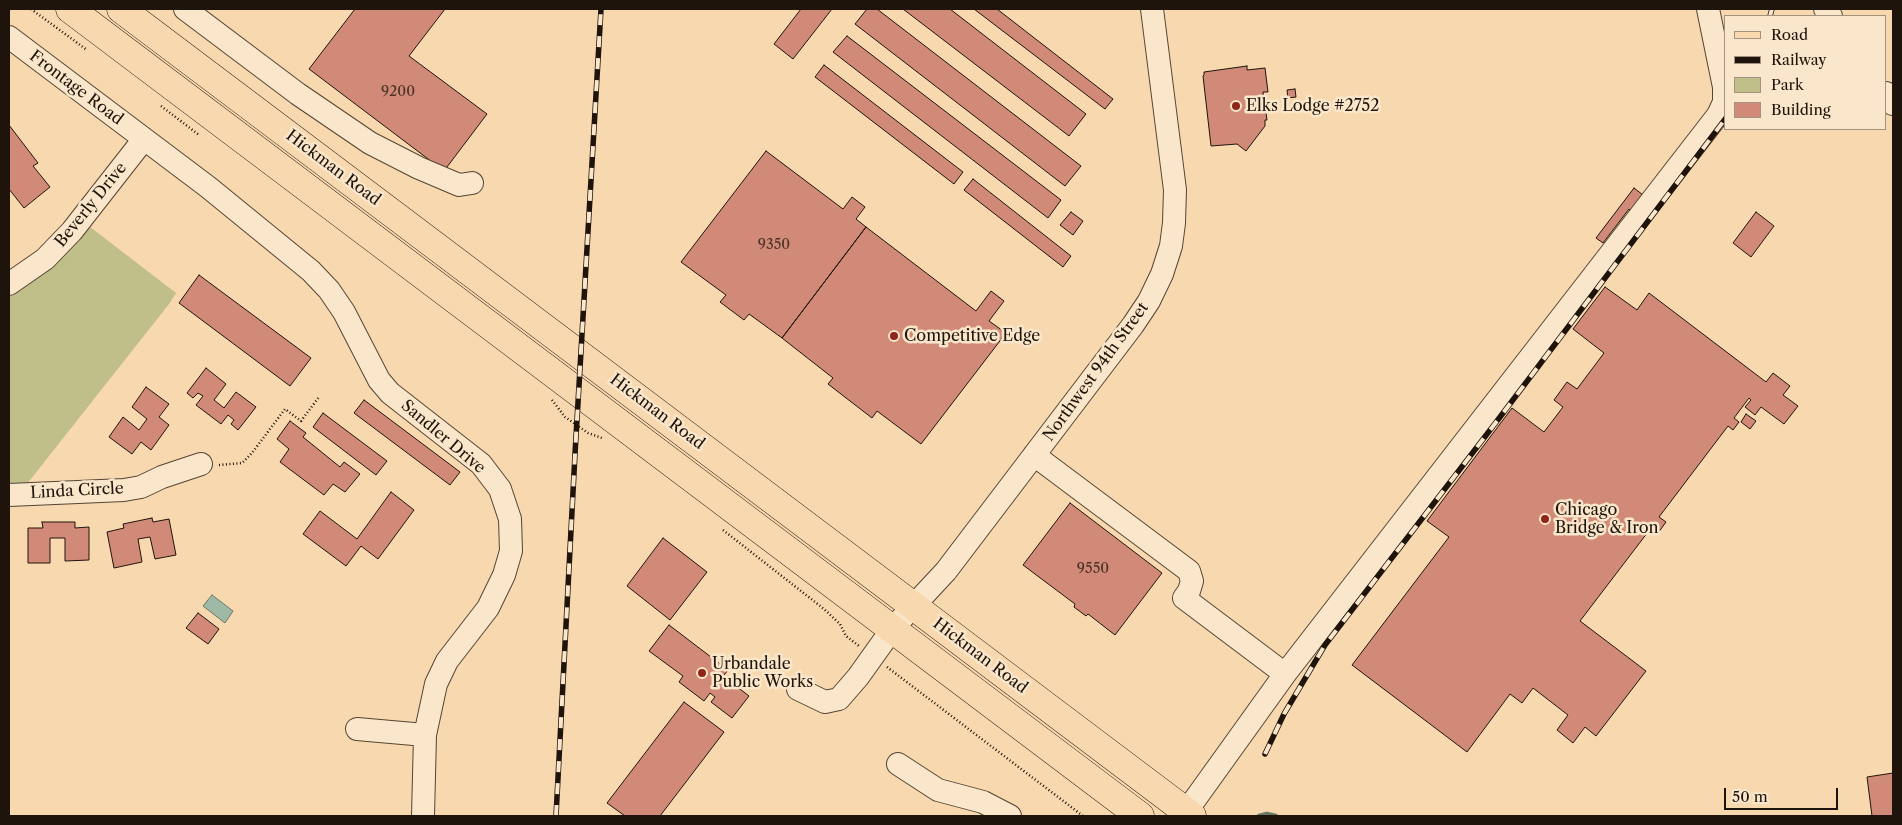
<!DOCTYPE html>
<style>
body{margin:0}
#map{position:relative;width:1902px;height:825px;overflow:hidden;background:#f8d8ae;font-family:"Libre Caslon Text",serif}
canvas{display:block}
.frame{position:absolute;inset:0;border:10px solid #1e140b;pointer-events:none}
.legend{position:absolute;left:1724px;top:15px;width:162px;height:115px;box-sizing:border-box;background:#fae6ca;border:1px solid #a2927e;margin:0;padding:6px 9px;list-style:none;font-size:15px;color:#1e140b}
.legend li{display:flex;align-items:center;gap:10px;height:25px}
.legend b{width:25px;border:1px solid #a2927e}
.scale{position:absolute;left:1724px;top:788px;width:114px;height:22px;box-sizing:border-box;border:2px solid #1e140b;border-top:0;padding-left:6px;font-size:15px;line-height:18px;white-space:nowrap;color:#1e140b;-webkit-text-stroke:4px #fae6ca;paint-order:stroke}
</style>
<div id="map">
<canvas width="1902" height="825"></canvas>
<div class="frame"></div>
<ul class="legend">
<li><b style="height:6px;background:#f8d8ae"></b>Road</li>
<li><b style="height:6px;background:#1e140b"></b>Railway</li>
<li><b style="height:14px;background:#c0be89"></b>Park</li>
<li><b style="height:14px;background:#d28a78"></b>Building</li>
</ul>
<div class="scale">50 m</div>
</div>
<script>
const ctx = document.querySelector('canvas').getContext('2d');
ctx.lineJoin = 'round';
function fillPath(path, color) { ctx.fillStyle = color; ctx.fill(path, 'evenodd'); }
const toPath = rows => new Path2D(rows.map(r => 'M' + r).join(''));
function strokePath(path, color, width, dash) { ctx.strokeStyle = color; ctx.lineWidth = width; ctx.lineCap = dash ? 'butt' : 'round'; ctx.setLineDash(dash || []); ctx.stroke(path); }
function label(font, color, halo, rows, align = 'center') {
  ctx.font = font + ' "Libre Caslon Text",serif'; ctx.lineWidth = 5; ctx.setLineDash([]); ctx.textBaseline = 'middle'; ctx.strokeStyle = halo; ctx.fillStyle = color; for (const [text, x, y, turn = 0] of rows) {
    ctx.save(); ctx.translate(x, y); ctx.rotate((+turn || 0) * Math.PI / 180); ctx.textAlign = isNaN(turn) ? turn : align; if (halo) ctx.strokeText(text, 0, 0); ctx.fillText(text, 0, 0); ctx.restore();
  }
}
fillPath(toPath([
 [81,220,176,293,169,304,19,494,9,495,9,284]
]), '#c0be89');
const water = toPath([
 [212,595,233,611,225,623,203,606,212,595]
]);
fillPath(water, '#9ebaa7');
strokePath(water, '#6b7869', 1);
strokePath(toPath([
 [1259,816,1267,814,1276,816]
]), '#6b7869', 4.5);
const building = toPath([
 [355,9,445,9,409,56,487,114,444,171,309,69,355,9],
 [801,9,832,9,793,59,774,44,801,9],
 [867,9,877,9,1081,166,1065,186,855,24,867,9],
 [903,9,950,9,1086,114,1069,136,903,9],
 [974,9,997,9,1113,99,1105,109,974,9],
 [847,36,1061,200,1048,218,833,52,847,36],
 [824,65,963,172,954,184,815,77,824,65],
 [1247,66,1247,70,1265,68,1268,92,1263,92,1267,120,1265,120,1265,126,1246,151,1237,144,1211,146,1203,76,1204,75,1204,72,1247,66],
 [1295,89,1296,97,1288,98,1287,90,1295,89],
 [9,125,38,163,33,166,50,187,24,208,9,189,9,125],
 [766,151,843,209,852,197,865,207,856,219,866,227,782,338,749,314,744,320,720,302,726,295,681,262,766,151],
 [973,179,1071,256,1063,267,964,190,973,179],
 [1634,188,1643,195,1631,211,1629,209,1603,243,1596,238,1634,188],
 [1071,212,1083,221,1073,235,1060,225,1071,212],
 [1756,212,1774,226,1751,257,1733,243,1756,212],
 [866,227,976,311,991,291,1004,301,989,321,1006,333,921,444,877,411,872,418,828,384,833,378,782,338,866,227],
 [199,275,311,358,290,386,179,303,199,275],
 [1605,287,1637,310,1649,293,1766,382,1773,373,1790,386,1783,395,1798,406,1784,424,1761,407,1755,415,1745,407,1751,400,1749,398,1734,418,1739,422,1733,430,1728,426,1659,517,1666,522,1658,533,1651,528,1580,621,1646,671,1596,736,1585,727,1573,743,1557,730,1568,715,1533,688,1522,703,1510,694,1467,752,1352,665,1449,537,1427,521,1512,408,1544,432,1563,407,1554,400,1567,382,1577,389,1604,353,1573,329,1605,287],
 [206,368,226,384,214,400,224,408,236,392,256,407,238,430,231,424,234,420,228,415,221,424,196,405,203,396,198,393,193,398,187,393,206,368],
 [146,387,169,404,159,417,169,425,151,450,141,442,132,454,109,437,123,417,139,430,147,419,132,407,146,387],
 [364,400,460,472,450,485,354,413,364,400],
 [323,413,387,461,376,475,313,427,323,413],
 [1746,414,1756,421,1750,429,1741,422,1746,414],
 [290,421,306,433,303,437,340,467,344,462,360,474,345,492,333,484,324,495,280,462,289,449,277,439,290,421],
 [391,492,414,510,378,559,361,546,346,566,303,534,320,511,357,539,391,492],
 [1070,503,1162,573,1115,635,1088,614,1086,616,1074,607,1075,604,1023,565,1070,503],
 [152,518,153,522,169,519,176,555,155,559,150,537,138,539,142,562,114,568,107,532,124,528,123,524,152,518],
 [42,522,75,522,75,528,89,527,89,560,65,561,65,538,50,538,50,563,28,563,28,528,43,528,42,522],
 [663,538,707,572,670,620,627,586,663,538],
 [198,613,219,629,208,644,186,628,198,613],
 [669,625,728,670,720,680,724,683,727,679,749,696,732,718,711,702,715,697,710,693,704,701,679,682,683,676,649,651,669,625],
 [684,702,724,732,660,816,625,816,607,803,684,702],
 [1893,773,1893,816,1872,816,1867,777,1893,773]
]);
fillPath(building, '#d28a78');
strokePath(building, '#1e140b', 1);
const minor = toPath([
 [185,9,298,94,370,143,419,168,459,185,472,183],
 [1825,9,1831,16],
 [9,37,208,187,311,271,329,290,344,312,379,380,390,393,481,464,500,489,510,519,511,551,504,575,488,608,447,661,436,684,425,735,423,816],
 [1886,93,1893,104],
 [9,284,45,259,72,231,144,139],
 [1034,455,1189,571,1192,581,1189,591,1184,598,1285,674,1183,816],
 [9,495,124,490,141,487,162,477,201,464],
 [1285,674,1718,115,1724,102,1724,87,1708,9],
 [798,689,825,702,839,699,858,677,893,628,946,571,1133,325,1149,301,1162,274,1171,246,1174,223,1175,190,1152,9],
 [357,729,425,735],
 [898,764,938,790,983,802,1010,816]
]);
const major = toPath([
 [70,9,1140,816],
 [121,9,1192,816]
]);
strokePath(minor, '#544534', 24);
strokePath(major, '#1e140b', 29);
strokePath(toPath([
 [31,9,87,50],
 [161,106,199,135],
 [552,400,565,417,588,433,602,438],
 [219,465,242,463,252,453,285,409,301,421,319,397],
 [723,530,824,609,840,624,846,636,859,646],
 [887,667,1083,816]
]), '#1e140b', 2.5, [1, 2.5]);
strokePath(minor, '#fae6ca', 22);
strokePath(major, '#f8d8ae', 28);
const rail = toPath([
 [1770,16,1772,9],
 [1265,754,1284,714,1325,645,1497,421,1726,118],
 [556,816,575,454,601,9]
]);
strokePath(rail, '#1e140b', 5.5);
strokePath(rail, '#fae6ca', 4, [11]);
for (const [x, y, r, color] of [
 [1236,106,5,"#8f2418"],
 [894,336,5,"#8f2418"],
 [1545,519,5,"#8f2418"],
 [702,673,5,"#8f2418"]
]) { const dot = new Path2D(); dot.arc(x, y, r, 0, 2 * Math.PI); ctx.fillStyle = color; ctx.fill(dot); strokePath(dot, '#fae6ca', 2); }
label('14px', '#4b3226', null, [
 ["9200",398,92],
 ["9350",774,245],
 ["9550",1093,569]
]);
label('16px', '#1e140b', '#fae6ca', [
 ["Frontage Road",76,88,37],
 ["Hickman Road",333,168,37],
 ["Beverly Drive",91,205,-51],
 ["Northwest 94th Street",1096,372,-54],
 ["Hickman Road",657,412,37],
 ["Sandler Drive",443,437,40],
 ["Linda Circle",77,491,-3],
 ["Hickman Road",980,656,37]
]);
label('16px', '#1e140b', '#fae6ca', [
 ["Elks Lodge #2752",1246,106],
 ["Competitive Edge",904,336],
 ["Chicago",1555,510],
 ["Bridge & Iron",1555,528],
 ["Urbandale",712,664],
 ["Public Works",712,682]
], 'left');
</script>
